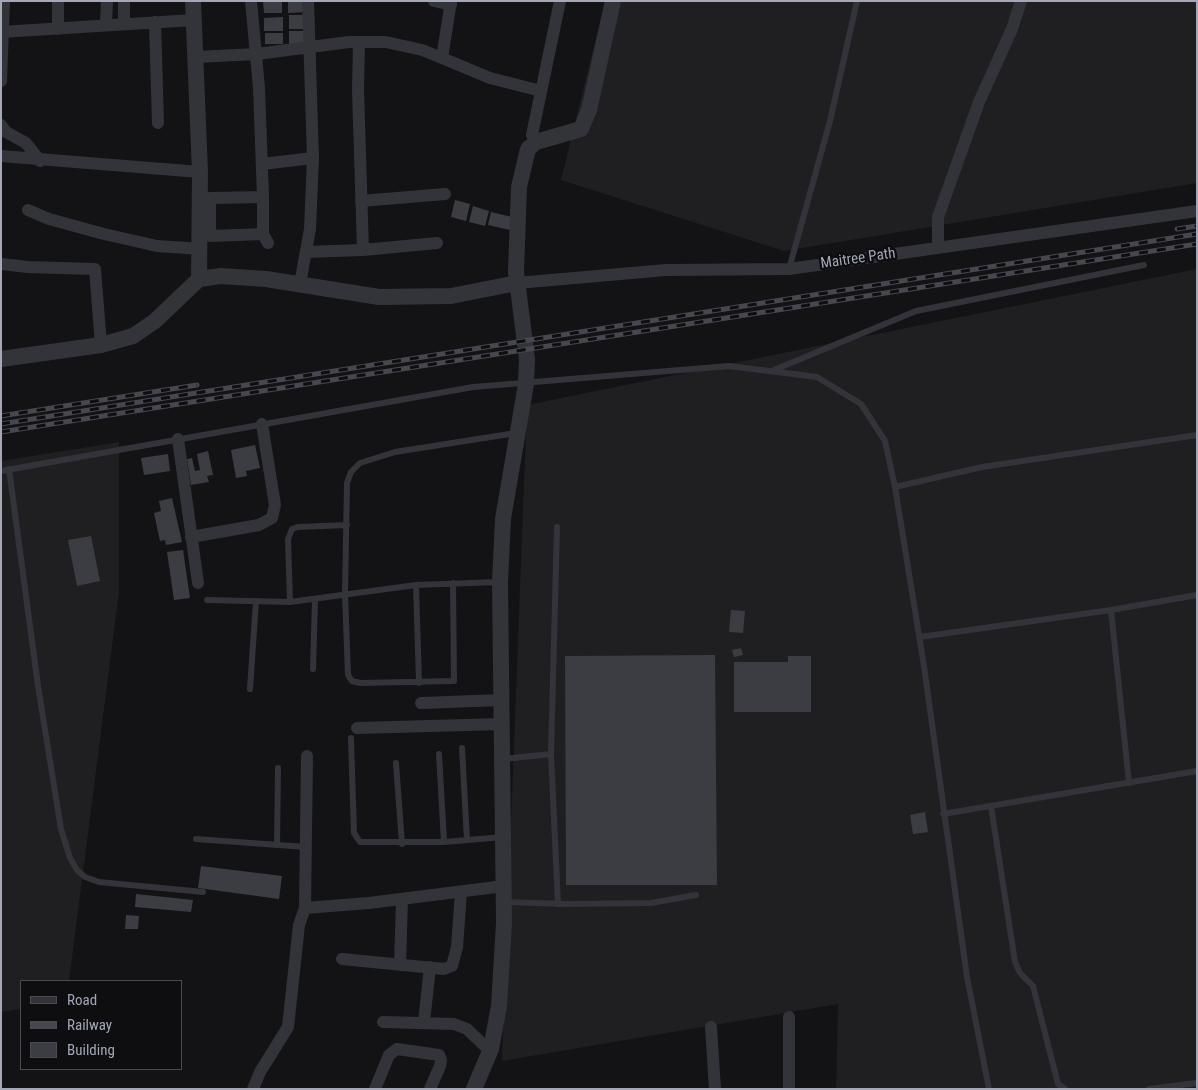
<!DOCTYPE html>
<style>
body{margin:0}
#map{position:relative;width:1198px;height:1090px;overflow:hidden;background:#131315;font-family:"Roboto Condensed",sans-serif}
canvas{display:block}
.frame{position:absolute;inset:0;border:2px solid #a3a7b6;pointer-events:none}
.legend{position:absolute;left:20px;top:980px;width:162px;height:90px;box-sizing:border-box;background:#0e0e10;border:1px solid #4a4b52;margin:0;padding:6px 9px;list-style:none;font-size:15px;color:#a3a7b6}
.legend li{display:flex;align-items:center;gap:10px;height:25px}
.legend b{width:25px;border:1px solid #4a4b52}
</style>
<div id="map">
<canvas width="1198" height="1090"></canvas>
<div class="frame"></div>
<ul class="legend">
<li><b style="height:6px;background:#33343a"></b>Road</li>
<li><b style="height:6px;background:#46474f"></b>Railway</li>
<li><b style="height:14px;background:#3c3d42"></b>Building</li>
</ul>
</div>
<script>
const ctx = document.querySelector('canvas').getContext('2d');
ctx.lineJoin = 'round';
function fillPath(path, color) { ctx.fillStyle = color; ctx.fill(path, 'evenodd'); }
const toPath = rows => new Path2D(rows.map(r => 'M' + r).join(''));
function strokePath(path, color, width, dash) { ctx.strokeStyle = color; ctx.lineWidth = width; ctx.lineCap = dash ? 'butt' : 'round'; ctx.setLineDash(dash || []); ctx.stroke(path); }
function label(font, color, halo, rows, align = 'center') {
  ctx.font = font + ' "Roboto Condensed",sans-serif'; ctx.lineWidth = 5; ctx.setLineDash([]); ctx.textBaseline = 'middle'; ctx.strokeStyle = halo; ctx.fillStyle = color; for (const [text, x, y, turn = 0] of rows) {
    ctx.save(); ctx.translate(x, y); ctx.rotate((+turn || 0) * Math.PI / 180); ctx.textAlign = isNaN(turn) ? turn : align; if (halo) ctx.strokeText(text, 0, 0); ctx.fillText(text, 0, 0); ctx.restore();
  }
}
fillPath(toPath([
 [605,1,1197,1,1197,183,784,251,561,180],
 [1197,269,1197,1089,836,1089,838,1004,502,1061,527,405],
 [119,442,119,592,69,981,21,981,21,1009,1,1012,1,461]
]), '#1f1f22');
fillPath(toPath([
 [263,1,282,1,282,13,264,13],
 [288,1,306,1,306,12,288,13],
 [289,15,307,15,307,29,289,29],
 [283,17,283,31,264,31,264,18],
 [289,31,307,31,307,44,289,45],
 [265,33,283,33,283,44,265,44],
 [455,200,470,204,466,221,451,217],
 [473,206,489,211,485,226,469,222],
 [491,212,512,217,510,230,488,225],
 [255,445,260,468,246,471,247,476,236,478,231,450],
 [208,451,213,475,207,476,209,482,191,485,187,459,192,458,195,471,200,470,197,454],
 [168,454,170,471,144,475,141,458],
 [172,498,182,542,166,545,165,540,160,541,154,513,161,511,159,501],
 [91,536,100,581,77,586,68,540],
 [183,550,190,598,174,600,167,552],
 [731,610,745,611,743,633,729,632],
 [741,648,743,655,734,657,732,650],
 [715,655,717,885,566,885,565,656],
 [788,656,811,656,811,712,734,712,734,662,788,662],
 [925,812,928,832,913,834,910,815],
 [201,866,282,876,279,899,198,888],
 [136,894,193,900,191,912,135,907],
 [126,915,139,916,138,929,125,929]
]), '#3c3d42');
strokePath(toPath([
 [789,269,830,121,857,1],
 [774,370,916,311,1144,265],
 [9,469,38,686,61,829,70,858,77,870,85,877,99,882,203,892],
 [1,471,473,387,729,366,817,377,861,404,885,441,895,487,924,666,967,977,989,1089],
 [895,487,982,467,1197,435],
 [557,527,551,754,558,904],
 [453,583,454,681,360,683,352,681,348,675,345,594,347,483,351,472,360,463,395,452,516,433],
 [416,585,419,683],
 [207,600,290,602,416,585,499,582],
 [290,602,288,539,292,529,298,527,347,525],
 [920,637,1111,610],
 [313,669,315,600],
 [250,689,256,601],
 [351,738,354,833,360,842,444,842,503,837],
 [462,748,467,840],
 [439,754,444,842],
 [504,759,551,754],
 [396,763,402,844],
 [1129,783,1111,610,1197,595],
 [991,806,1015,962,1020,973,1033,986,1058,1084,1065,1089],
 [943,814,1197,771],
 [196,839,306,847],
 [277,845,278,768],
 [505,902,566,904,651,903,696,895],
 [1149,1089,1197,1083]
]), '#33343a', 6);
strokePath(toPath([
 [58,1,58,29],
 [124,1,124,24],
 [251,1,259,88,263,197,210,198,210,236,263,234],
 [308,1,313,158],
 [434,1,451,5],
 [451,1,442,58,490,78,541,91],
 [155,22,158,123],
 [106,24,107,1],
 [1,32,194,20],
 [359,42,358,90,363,250],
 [196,57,257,54,349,42,386,42,422,50,442,58],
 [1,81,4,1],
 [1,125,6,132,26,143,40,161],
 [532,135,560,1],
 [1,156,200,172],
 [262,164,313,158,310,229,300,284],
 [263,197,263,234,268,243],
 [361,201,445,194],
 [28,210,49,219,104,234,157,246,201,249],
 [938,248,938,217,979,102,1012,29,1021,1],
 [306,252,363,250,437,243],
 [1,264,28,267,95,269,101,345],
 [517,283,666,270,789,269,1197,211],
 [178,439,198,583],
 [191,537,259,525,272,518,275,505,262,424],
 [421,703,502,700],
 [357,728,502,724],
 [305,908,307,756],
 [342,959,444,969,452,966,457,947,461,892],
 [400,965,402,899],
 [789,1017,789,1089],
 [383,1022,454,1024,467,1029,490,1051],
 [424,1022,430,967],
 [711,1027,715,1089],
 [253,1089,260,1072,288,1027,299,925,305,908,369,903,504,886],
 [375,1089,389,1055,397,1049,439,1055,441,1060,440,1066,430,1089]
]), '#33343a', 12);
strokePath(toPath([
 [193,1,200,172,199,279],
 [1,359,101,345,133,336,155,321,199,279,221,276,266,279,379,297,451,296,517,283],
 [474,1089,491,1049,499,1006,504,923,500,582,503,519,526,384,527,359,516,272,519,187,528,149,536,142,581,129,589,110,613,1]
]), '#33343a', 16);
const rail = toPath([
 [1177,229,1197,226],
 [1,416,197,385],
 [1,424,1197,234],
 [1,432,1197,244]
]);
strokePath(rail, '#46474f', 5);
strokePath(rail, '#0e0e10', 3, [9]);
label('15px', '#a3a7b6', '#0e0e10', [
 ["Maitree Path",858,259,-8]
]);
</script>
